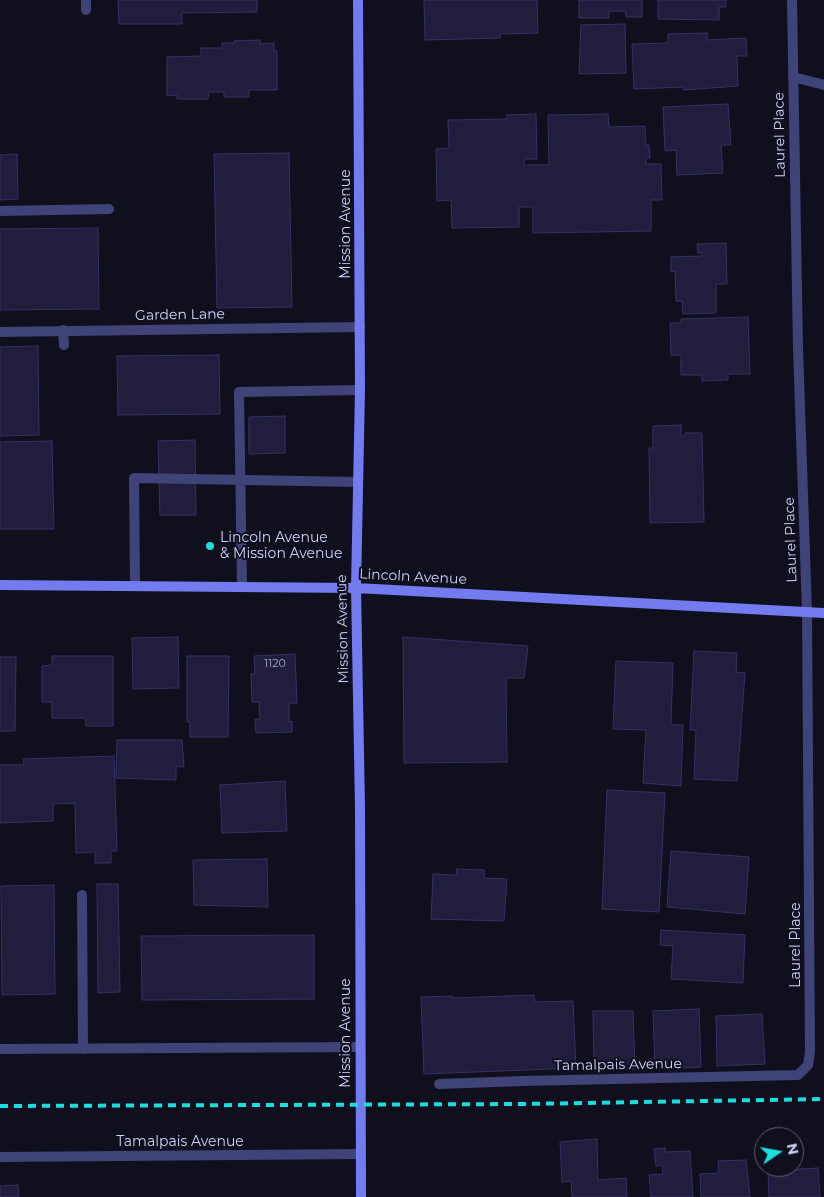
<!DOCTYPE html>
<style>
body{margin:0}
#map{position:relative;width:824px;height:1197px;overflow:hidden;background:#100f1e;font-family:Montserrat,sans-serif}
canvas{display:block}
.north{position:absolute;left:754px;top:1127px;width:50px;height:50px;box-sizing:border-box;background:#100f1e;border:1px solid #5e5d76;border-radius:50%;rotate:78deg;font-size:14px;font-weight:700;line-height:20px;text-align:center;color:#d2d1fa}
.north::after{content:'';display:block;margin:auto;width:18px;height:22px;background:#1adddd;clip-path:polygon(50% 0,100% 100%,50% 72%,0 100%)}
</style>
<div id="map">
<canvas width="824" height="1197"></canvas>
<div class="north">N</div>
</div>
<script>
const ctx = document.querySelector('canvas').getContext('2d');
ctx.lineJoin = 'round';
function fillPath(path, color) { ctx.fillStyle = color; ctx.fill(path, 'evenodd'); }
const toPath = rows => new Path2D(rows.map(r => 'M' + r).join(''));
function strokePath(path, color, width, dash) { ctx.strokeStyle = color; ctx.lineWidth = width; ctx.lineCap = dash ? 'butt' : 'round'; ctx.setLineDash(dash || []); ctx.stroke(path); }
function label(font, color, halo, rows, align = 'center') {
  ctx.font = font + ' Montserrat,sans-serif'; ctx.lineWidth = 4; ctx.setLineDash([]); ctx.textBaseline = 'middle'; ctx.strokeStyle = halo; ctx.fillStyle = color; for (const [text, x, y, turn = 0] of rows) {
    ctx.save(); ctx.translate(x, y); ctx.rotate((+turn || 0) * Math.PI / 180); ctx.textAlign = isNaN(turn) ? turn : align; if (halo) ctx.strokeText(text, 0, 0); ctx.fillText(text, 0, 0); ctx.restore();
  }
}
const building = toPath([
 [118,0,257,0,257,12,182,13,182,24,119,24,118,0],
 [424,0,537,0,538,33,500,34,500,38,425,40,424,0],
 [579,0,642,0,642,17,626,17,625,11,609,11,609,18,579,18,579,0],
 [658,0,726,0,726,7,719,7,719,20,658,19,658,0],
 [625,24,626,73,579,74,581,25,625,24],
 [707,33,707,40,746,38,747,56,737,56,738,86,684,90,684,87,634,89,632,44,668,43,668,34,707,33],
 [260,40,260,44,274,43,274,51,277,51,277,90,249,90,249,97,224,97,224,92,209,92,208,99,177,99,177,95,167,96,167,57,201,56,201,48,222,48,222,43,234,43,234,41,260,40],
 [728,104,731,145,721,145,723,173,677,175,676,150,665,151,663,107,728,104],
 [536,114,537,159,525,159,524,165,549,165,548,115,608,114,609,127,645,126,646,145,649,145,650,158,646,158,646,164,661,164,662,200,651,200,651,231,533,233,533,207,519,207,519,227,452,228,451,200,437,201,436,149,449,148,448,120,507,119,507,115,536,114],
 [289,153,292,307,217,308,214,154,289,153],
 [17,154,18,199,0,200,0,155,17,154],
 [98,228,99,309,0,310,0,229,98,228],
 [726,243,727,284,716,284,716,313,683,314,682,301,676,301,675,271,671,272,671,257,702,256,702,253,698,253,697,244,726,243],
 [748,317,750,374,728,374,728,380,702,381,702,375,681,375,681,355,671,355,670,323,681,323,681,319,748,317],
 [38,346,39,435,0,436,0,347,38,346],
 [219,355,220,414,118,415,117,356,219,355],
 [285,416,285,453,249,454,249,417,285,416],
 [681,425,681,436,685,436,685,433,702,433,704,522,650,523,649,448,653,448,653,426,681,425],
 [195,440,196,515,160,515,158,441,195,440],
 [52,441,54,529,0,529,0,442,52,441],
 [178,637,179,688,133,689,132,638,178,637],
 [403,637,528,646,524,678,506,678,507,762,404,763,403,637],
 [694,651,737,653,736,672,745,673,737,781,694,779,696,730,690,730,694,651],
 [295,654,297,703,289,703,289,722,292,721,292,732,256,733,255,719,260,719,259,702,252,702,251,674,255,673,254,656,295,654],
 [52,656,113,656,113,726,86,726,85,718,52,718,52,702,42,702,42,666,52,665,52,656],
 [187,656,229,656,228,737,190,737,190,722,187,722,187,656],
 [0,657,16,657,15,731,0,731,0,657],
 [616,661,673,663,671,725,683,725,681,786,643,783,646,730,613,729,616,661],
 [117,740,182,740,184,767,176,766,176,780,116,778,117,740],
 [114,756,117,851,111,851,111,863,95,863,95,852,76,853,75,803,53,804,53,821,0,823,0,765,24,765,23,759,114,756],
 [285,781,287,831,222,833,220,785,285,781],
 [607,790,665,793,659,912,602,909,607,790],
 [671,851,749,857,745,914,667,907,671,851],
 [267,859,268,907,194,905,193,860,267,859],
 [457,869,484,870,484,878,507,879,504,921,431,919,433,874,456,875,457,869],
 [97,884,118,884,120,992,98,993,97,884],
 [54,885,55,994,2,995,1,886,54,885],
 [661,930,745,935,743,983,671,979,673,946,660,945,661,930],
 [314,935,314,999,142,1000,141,936,314,935],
 [534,995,535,1002,573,1001,576,1068,424,1074,421,997,452,996,452,998,534,995],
 [699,1009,701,1067,655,1069,653,1011,699,1009],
 [593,1011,633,1011,635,1069,594,1070,593,1011],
 [762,1014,765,1064,717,1066,716,1016,762,1014],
 [597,1139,598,1180,626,1178,627,1197,572,1197,571,1181,562,1182,560,1142,597,1139],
 [665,1148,665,1152,690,1151,693,1197,651,1197,649,1175,663,1174,662,1165,656,1166,654,1149,665,1148],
 [746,1160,750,1197,701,1197,700,1174,719,1173,718,1161,746,1160],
 [818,1168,820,1197,769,1197,768,1171,818,1168],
 [18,1185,19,1197,0,1197,0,1186,18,1185]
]);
fillPath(building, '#201d3d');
strokePath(building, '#373266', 1);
strokePath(toPath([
 [86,0,86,10],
 [793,77,824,85],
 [0,211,109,209],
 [63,330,64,345],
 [135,586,134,478,358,482],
 [242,587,239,392,360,390],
 [82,895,83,1049],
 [439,1084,523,1081]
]), '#3f4378', 10);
strokePath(toPath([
 [0,332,360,327],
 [0,1049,360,1047],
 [523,1081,798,1075,808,1065,810,1052,807,612,798,348,792,0],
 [0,1157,360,1154]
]), '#3f4378', 10);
strokePath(toPath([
 [358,0,360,390,356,588,360,808,361,1197],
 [0,585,356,588,824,613]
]), '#737cef', 10);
strokePath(toPath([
 [0,1106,523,1104,824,1099]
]), '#1adddd', 4, [8, 6]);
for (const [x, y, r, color] of [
 [210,546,5,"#1adddd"]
]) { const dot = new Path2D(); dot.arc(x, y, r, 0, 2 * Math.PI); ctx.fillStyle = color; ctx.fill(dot); strokePath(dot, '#100f1e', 2); }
label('11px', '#a6a4cb', null, [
 ["1120",275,664]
]);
label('14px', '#d2d1fa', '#100f1e', [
 ["Laurel Place",780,135,-91],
 ["Mission Avenue",346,224,-90],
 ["Garden Lane",180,315,-1],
 ["Laurel Place",791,540,-92],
 ["Lincoln Avenue",413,577,3],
 ["Mission Avenue",343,629,-91],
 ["Laurel Place",796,945,-90],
 ["Mission Avenue",346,1033,-90],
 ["Tamalpais Avenue",618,1065,-1],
 ["Tamalpais Avenue",180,1142]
]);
label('14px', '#d2d1fa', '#100f1e', [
 ["Lincoln Avenue",220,538],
 ["& Mission Avenue",220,554]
], 'left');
</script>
